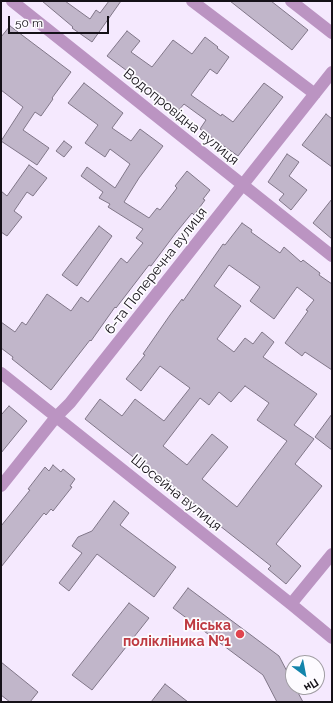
<!DOCTYPE html>
<meta charset="utf-8">
<style>
body{margin:0}
#map{position:relative;width:333px;height:703px;overflow:hidden;background:#f5e9fe;font-family:Raleway,sans-serif}
canvas{display:block}
.frame{position:absolute;inset:0;border:2px solid #151118;pointer-events:none}
.north{position:absolute;left:285px;top:655px;width:40px;height:40px;box-sizing:border-box;background:#fdfbff;border:1px solid #a09da3;border-radius:50%;rotate:148deg;font-size:11px;font-weight:700;line-height:16px;text-align:center;color:#151118}
.north::after{content:'';display:block;margin:auto;width:14px;height:18px;background:#1384ab;clip-path:polygon(50% 0,100% 100%,50% 72%,0 100%)}
.scale{position:absolute;left:8px;top:16px;width:101px;height:18px;box-sizing:border-box;border:2px solid #151118;border-top:0;padding-left:5px;font-size:12px;line-height:14px;white-space:nowrap;color:#151118;-webkit-text-stroke:3px #fdfbff;paint-order:stroke}
</style>
<div id="map">
<canvas width="333" height="703"></canvas>
<div class="frame"></div>
<div class="north">Пн</div>
<div class="scale">50 m</div>
</div>
<script>
const ctx = document.querySelector('canvas').getContext('2d');
ctx.lineJoin = 'round';
function fillPath(path, color) { ctx.fillStyle = color; ctx.fill(path, 'evenodd'); }
const toPath = rows => new Path2D(rows.map(r => 'M' + r).join(''));
function strokePath(path, color, width, dash) { ctx.strokeStyle = color; ctx.lineWidth = width; ctx.lineCap = dash ? 'butt' : 'round'; ctx.setLineDash(dash || []); ctx.stroke(path); }
function label(font, color, halo, rows, align = 'center') {
  ctx.font = font + ' Raleway,sans-serif'; ctx.lineWidth = 3.5; ctx.setLineDash([]); ctx.textBaseline = 'middle'; ctx.strokeStyle = halo; ctx.fillStyle = color; for (const [text, x, y, turn = 0] of rows) {
    ctx.save(); ctx.translate(x, y); ctx.rotate((+turn || 0) * Math.PI / 180); ctx.textAlign = isNaN(turn) ? turn : align; if (halo) ctx.strokeText(text, 0, 0); ctx.fillText(text, 0, 0); ctx.restore();
  }
}
const building = toPath([
 [42,1,65,1,90,19,96,10,100,13,109,1,121,1,92,42,72,28,73,27,42,1],
 [230,1,271,1,308,30,292,50,230,1],
 [10,26,71,72,52,98,53,99,41,116,35,112,23,130,49,148,37,165,1,141,23,107,1,90,1,37,10,26],
 [127,31,140,41,131,52,152,67,173,40,192,54,205,37,218,47,217,48,229,57,217,74,210,69,191,95,221,116,222,114,233,122,264,83,283,97,238,156,200,129,206,120,184,104,178,111,160,98,161,96,107,56,127,31],
 [84,83,123,113,112,128,131,141,140,129,163,146,139,178,124,202,149,218,157,208,160,210,177,188,175,186,187,171,210,190,203,199,205,200,194,215,192,213,175,234,151,266,149,265,116,308,115,307,91,341,90,340,51,390,12,359,13,357,1,348,1,322,15,332,22,322,26,325,47,294,71,311,81,297,88,302,121,258,127,263,143,243,136,238,143,229,108,207,110,204,99,198,103,192,81,176,87,167,115,188,130,164,110,149,105,157,85,143,98,125,68,103,84,83],
 [326,114,332,119,332,167,302,145,326,114],
 [64,141,72,147,64,157,56,151,64,141],
 [287,154,299,162,289,176,307,190,291,210,279,200,284,194,268,182,287,154],
 [29,165,47,178,33,196,27,192,14,211,22,217,7,236,1,232,1,191,7,196,29,165],
 [332,199,332,239,313,223,332,199],
 [242,223,252,230,251,232,280,253,284,247,301,262,303,260,320,273,319,275,332,284,332,370,305,352,302,356,285,343,308,311,306,310,314,300,297,287,274,319,250,301,260,287,229,265,214,286,241,306,217,339,234,352,245,338,253,344,262,332,274,342,263,357,317,394,294,425,314,439,295,464,322,486,276,544,301,566,286,584,268,569,271,566,201,511,202,510,138,459,137,460,85,419,100,399,122,416,135,399,164,421,190,388,160,366,141,391,126,379,145,355,143,354,170,315,182,299,183,301,223,244,225,245,242,223],
 [245,386,269,403,257,420,287,441,237,507,202,479,228,447,212,434,187,465,163,446,200,398,209,405,219,392,231,402,245,386],
 [99,226,112,236,77,286,62,275,99,226],
 [9,406,27,421,1,453,1,415,9,406],
 [332,414,332,450,315,437,332,414],
 [53,465,61,472,63,469,75,479,70,486,72,487,53,511,51,509,46,515,44,513,1,567,1,526,30,490,28,489,45,467,49,471,53,465],
 [114,501,129,513,120,525,176,567,154,597,97,554,69,591,59,583,82,553,72,546,78,537,92,531,114,501],
 [188,588,279,656,293,683,293,687,295,687,303,702,277,702,263,675,173,608,188,588],
 [129,603,149,618,92,690,72,675,129,603],
 [1,662,38,692,30,702,10,702,1,695,1,662],
 [165,684,188,702,151,702,165,684]
]);
fillPath(building, '#c1b6ca');
strokePath(building, '#807688', 1);
strokePath(toPath([
 [12,1,332,256],
 [192,1,315,94],
 [291,1,332,33],
 [1,373,291,604,332,638],
 [1,486,56,417,70,403,332,72],
 [291,604,332,554]
]), '#bb94c2', 12);
for (const [x, y, r, color] of [
 [240,634,5,"#e0444e"]
]) { const dot = new Path2D(); dot.arc(x, y, r, 0, 2 * Math.PI); ctx.fillStyle = color; ctx.fill(dot); strokePath(dot, '#fdfbff', 1.5); }
label('14px', '#151118', '#fdfbff', [
 ["Водопровідна вулиця",181,117,39],
 ["6-та Поперечна вулиця",156,271,-52],
 ["Шосейна вулиця",176,493,39]
]);
label('bold 14px', '#be3a42', '#fdfbff', [
 ["Міська",231,626],
 ["полікліника №1",231,642]
], 'right');
</script>
